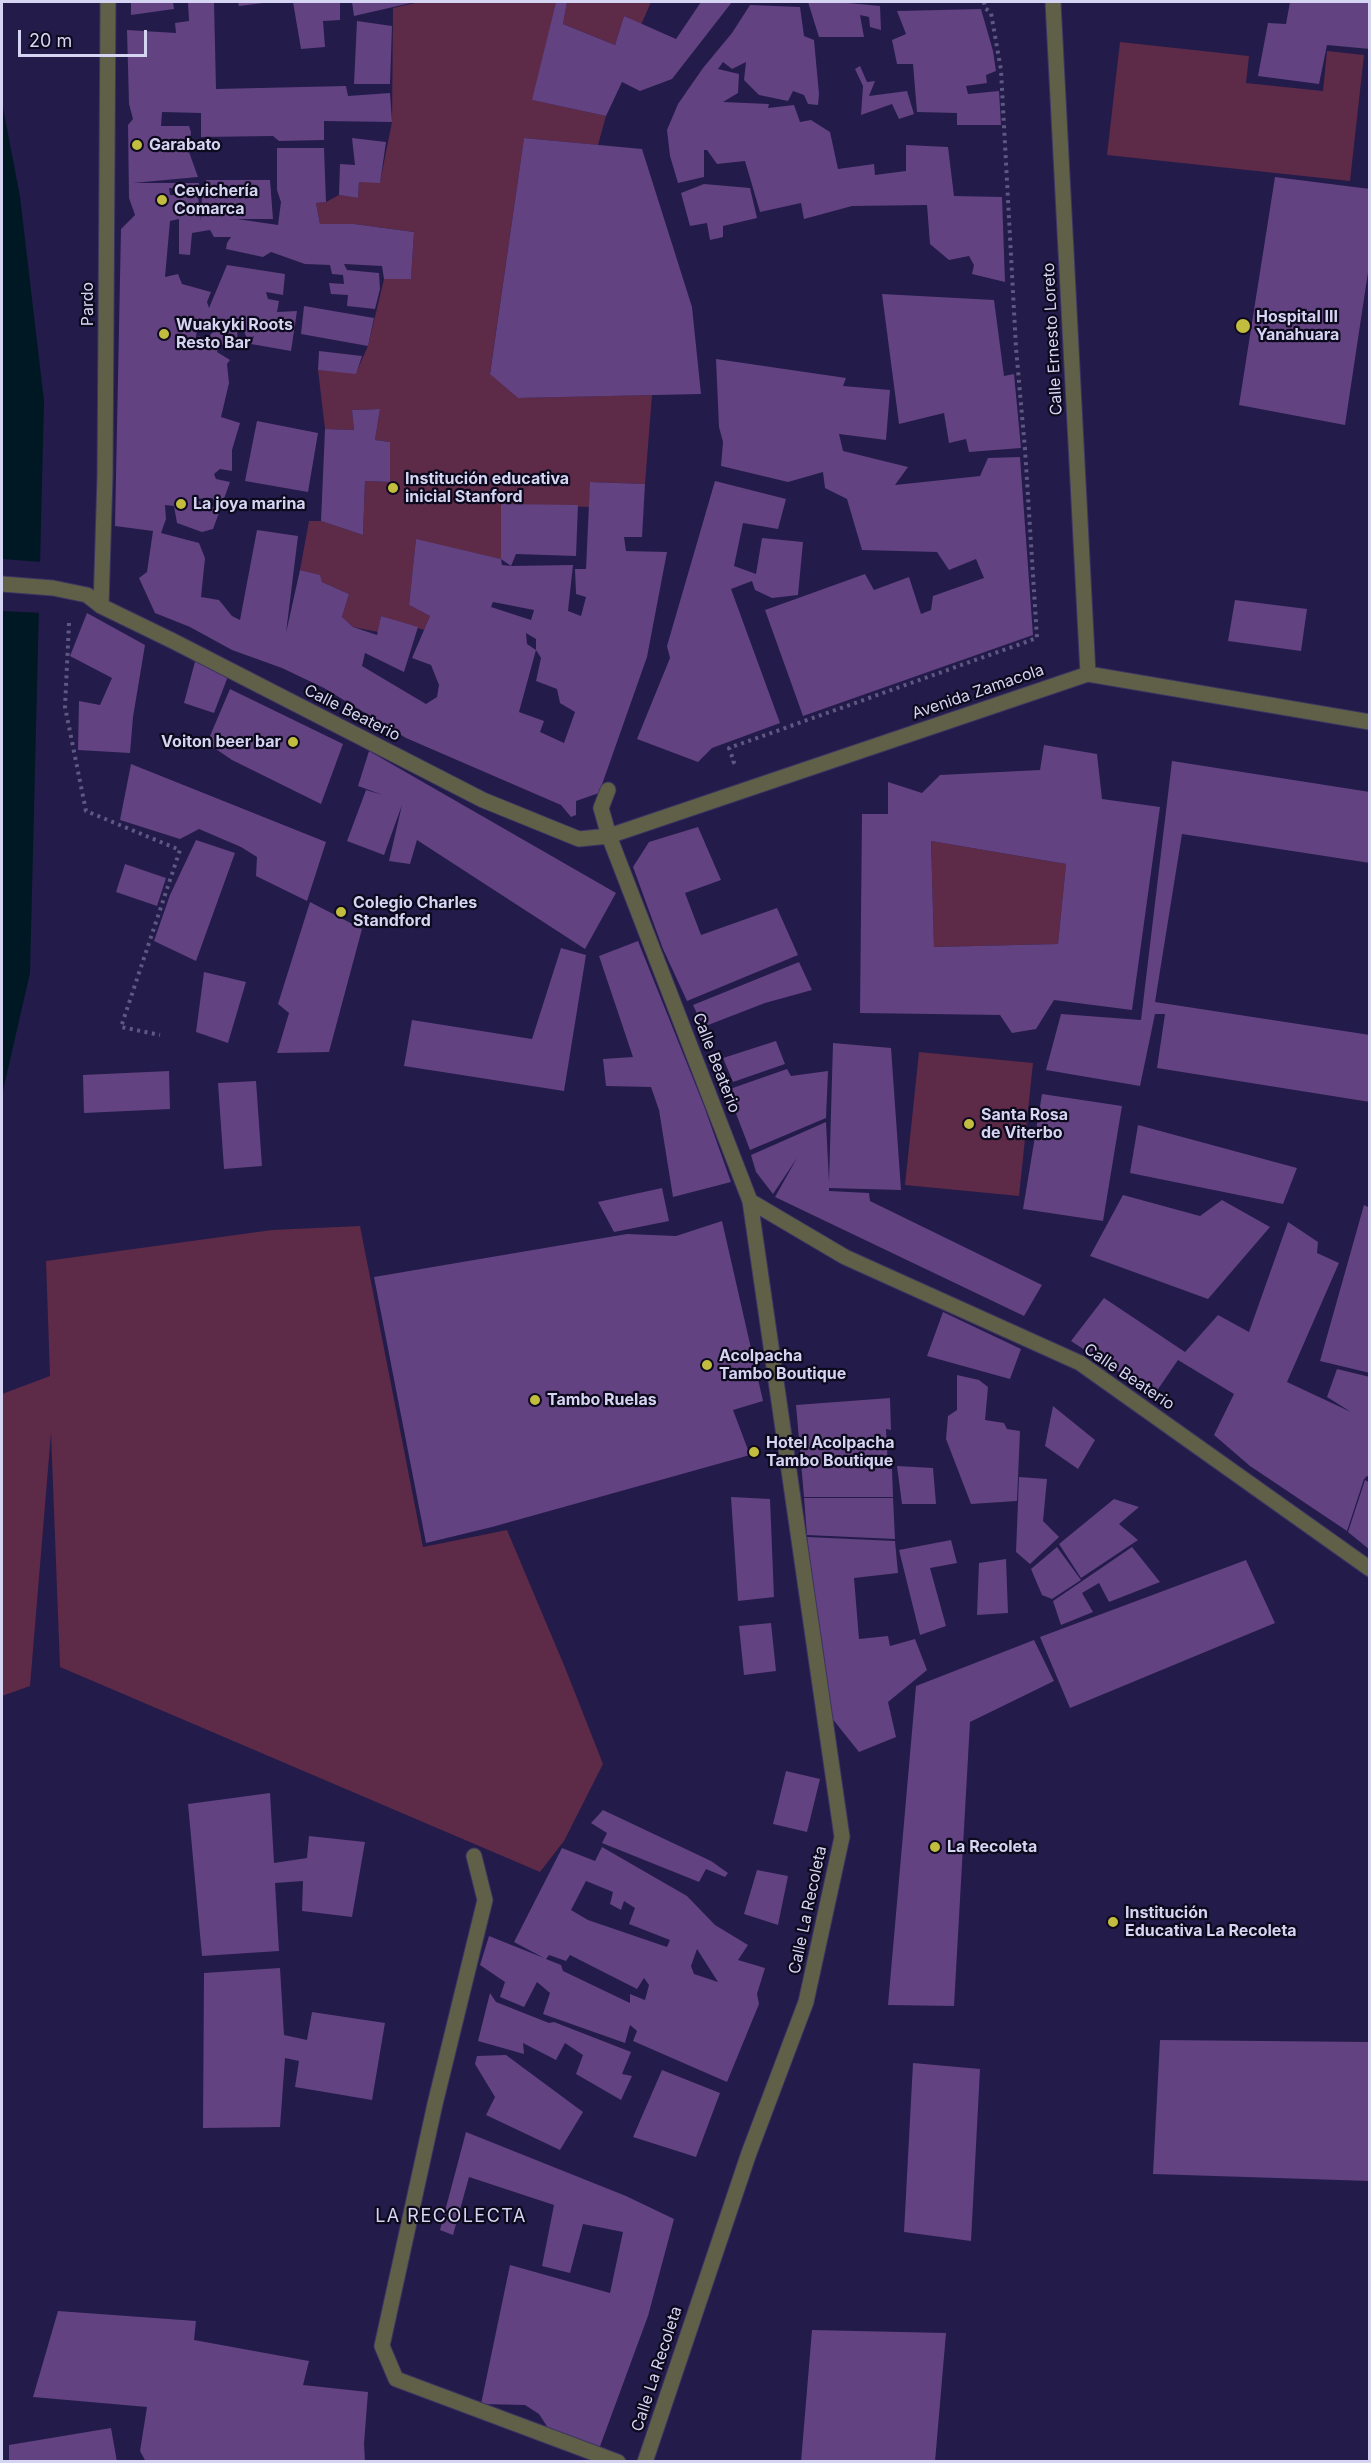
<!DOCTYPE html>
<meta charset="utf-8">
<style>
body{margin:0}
#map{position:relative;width:1371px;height:2463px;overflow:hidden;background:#231b4a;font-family:Inter,sans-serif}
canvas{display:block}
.frame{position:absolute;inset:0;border:3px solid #d5d4f2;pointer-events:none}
.scale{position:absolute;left:18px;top:30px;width:129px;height:27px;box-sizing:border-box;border:3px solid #d5d4f2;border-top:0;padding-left:8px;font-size:18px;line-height:21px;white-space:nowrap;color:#d5d4f2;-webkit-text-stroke:4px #0d0a1e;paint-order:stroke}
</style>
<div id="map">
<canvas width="1371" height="2463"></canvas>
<div class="frame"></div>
<div class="scale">20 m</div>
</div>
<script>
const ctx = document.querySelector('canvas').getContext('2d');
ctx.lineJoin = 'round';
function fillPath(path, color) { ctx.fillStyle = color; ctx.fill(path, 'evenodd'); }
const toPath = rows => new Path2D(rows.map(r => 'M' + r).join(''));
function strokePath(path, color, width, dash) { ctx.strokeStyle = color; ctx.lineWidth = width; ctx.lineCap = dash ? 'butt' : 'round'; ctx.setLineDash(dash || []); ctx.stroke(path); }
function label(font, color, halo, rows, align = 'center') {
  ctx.font = font + ' Inter,sans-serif'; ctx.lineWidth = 4.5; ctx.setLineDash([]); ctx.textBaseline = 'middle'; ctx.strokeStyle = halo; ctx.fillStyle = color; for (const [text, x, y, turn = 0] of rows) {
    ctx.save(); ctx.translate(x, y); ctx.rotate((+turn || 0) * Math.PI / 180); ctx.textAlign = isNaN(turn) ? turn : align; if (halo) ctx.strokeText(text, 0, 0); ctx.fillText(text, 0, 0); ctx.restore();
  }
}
fillPath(toPath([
 [419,2,556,2,533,100,606,116,598,145,524,138,490,373,518,398,652,395,645,484,591,482,589,507,502,504,501,559,416,540,409,605,430,616,424,630,381,616,378,632,353,627,342,617,349,594,322,582,319,575,300,570,309,521,321,521,363,535,365,481,390,482,390,442,375,440,380,409,352,410,354,430,325,429,318,370,356,373,368,346,384,279,411,278,414,232,354,224,320,224,316,203,326,202,339,195,358,198,359,182,380,182,392,122,393,8],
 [567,2,651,2,641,25,624,16,615,45,563,24],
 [1120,42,1249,56,1246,83,1323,91,1327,51,1364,55,1350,181,1107,155],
 [931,841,1066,864,1058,944,934,947],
 [919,1052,1033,1063,1019,1196,905,1185],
 [360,1226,423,1547,507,1530,566,1670,603,1764,564,1841,540,1872,60,1667,51,1433,30,1686,2,1696,2,1394,50,1376,46,1261,272,1230]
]), '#5d2a47');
fillPath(toPath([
 [2,102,20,197,44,401,30,973,2,1095]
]), '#001823');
fillPath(toPath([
 [2,559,43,562,42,613,2,611]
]), '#231b4a');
fillPath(toPath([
 [131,2,173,2,174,9,131,15],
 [188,2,214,2,216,89,346,86,348,96,390,93,392,122,324,121,324,140,279,141,273,136,201,137,201,113,162,112,161,126,189,126,191,132,189,152,198,177,133,183,199,183,198,190,169,188,170,195,198,196,201,220,202,193,217,194,215,188,206,186,206,180,270,180,273,219,237,219,278,225,281,202,277,190,277,148,324,148,326,202,316,203,320,224,354,224,414,232,411,279,384,279,382,266,344,264,347,270,379,273,380,289,375,309,347,306,348,295,331,294,329,283,344,284,343,275,332,274,330,265,305,264,271,252,263,257,226,249,227,243,231,237,214,237,210,230,192,233,190,255,179,254,179,219,170,221,165,277,178,274,182,284,211,292,207,302,209,308,227,265,285,274,283,295,266,292,268,299,279,301,277,312,297,311,291,351,251,344,254,336,247,339,242,325,237,328,238,348,219,344,217,352,230,360,227,364,229,383,221,417,240,423,232,450,232,471,220,469,214,474,216,479,230,482,221,507,212,498,194,499,220,510,213,529,202,532,177,523,174,506,165,505,166,519,161,533,199,543,205,558,201,597,219,600,232,616,240,620,257,530,298,536,286,633,300,570,320,575,322,582,349,594,342,617,353,627,377,635,381,616,418,627,404,672,365,653,362,666,426,704,437,697,439,685,431,665,412,658,430,616,409,605,416,539,501,559,502,565,511,566,501,559,501,504,578,505,576,556,516,554,511,566,573,565,568,611,581,616,586,597,576,594,575,569,586,569,590,482,645,484,642,537,624,537,626,551,667,552,647,657,599,793,576,801,576,815,571,817,561,805,406,738,324,688,282,668,232,650,190,627,155,613,139,578,147,572,153,531,115,526,121,229,135,215,129,198,128,125,133,119,129,104,127,30,176,33,175,23,189,21],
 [199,318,211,328,226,328,227,331,215,330,208,337,214,343,210,347,208,341,199,336,195,343],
 [493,602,534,610,531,620,491,607],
 [526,633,536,639,536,650,541,658,536,681,557,689,560,703,575,712,564,743,540,732,544,721,519,712,536,650,527,644],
 [238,2,264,2,264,3,239,6],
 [293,2,340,2,340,20,323,21,325,47,301,49],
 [352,2,415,2,354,16],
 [556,2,567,2,563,24,615,45,624,16,676,39,701,2,732,2,672,79,640,91,622,82,606,116,532,100],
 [808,2,838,2,880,6,881,30,870,27,869,17,860,15,864,37,819,37],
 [1290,2,1370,2,1370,49,1327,45,1319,84,1258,76,1268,23,1286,24],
 [750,5,800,7,804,36,814,40,819,94,818,105,808,104,804,95,793,91,788,101,759,95,744,80,746,62,732,69,723,62,718,69,739,74,738,93,723,102,769,104,768,108,794,105,800,122,811,120,830,132,838,169,874,164,875,175,906,171,906,145,948,147,954,196,1002,197,1005,282,972,274,974,265,969,256,949,260,930,244,927,205,852,206,804,219,801,203,760,212,745,161,717,164,707,150,704,150,704,177,678,183,670,156,667,130,678,104,703,68,732,33],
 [981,9,993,51,996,71,986,75,987,83,966,86,968,94,999,91,1001,125,957,125,957,113,917,112,913,64,897,64,892,40,906,34,897,11],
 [357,21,392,26,390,84,354,84],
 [860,66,867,82,875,81,869,96,907,91,914,114,899,119,892,104,861,115,863,86,855,69],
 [352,138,386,142,380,183,359,182,358,198,339,195,340,164,355,165],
 [524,138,642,149,692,307,701,394,518,398,490,374],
 [1275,177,1370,189,1370,259,1345,425,1239,405],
 [704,184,750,188,757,218,723,226,723,237,710,240,707,223,690,226,681,193],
 [882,294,994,300,1004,376,1014,374,1021,448,969,452,966,439,949,443,944,413,899,424],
 [304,306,374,318,368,346,301,334],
 [319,351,362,356,356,374,318,370],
 [716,359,846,378,843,386,890,390,886,440,839,434,843,451,908,467,895,485,980,476,988,458,1020,457,1033,635,803,716,765,610,865,574,874,590,909,577,921,614,931,610,933,596,984,578,976,559,949,570,937,552,862,550,847,499,825,488,823,472,788,482,721,466,723,442,719,427],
 [380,409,375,440,390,442,390,482,365,481,363,535,321,521,325,429,354,430,352,410],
 [257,421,318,433,308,492,245,481],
 [715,481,786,499,778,529,743,523,734,566,756,574,762,538,803,542,798,595,772,598,755,590,752,581,731,589,780,723,712,748,698,762,637,739,670,658,667,646],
 [1235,600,1307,609,1301,651,1228,641],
 [87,613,145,645,133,717,130,753,78,750,79,701,100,705,112,678,70,656],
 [196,658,230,671,214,713,184,703],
 [230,689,343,744,321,804,232,760,207,743],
 [1044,745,1097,754,1102,799,1160,807,1132,1010,1054,1000,1036,1029,1012,1033,1000,1015,860,1013,862,814,888,814,888,782,922,793,940,775,1040,770],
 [931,841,1066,864,1058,944,934,947],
 [369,751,616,893,585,949,417,840,410,864,389,861,402,805,384,855,347,841,366,790,383,795,358,786],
 [1172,761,1370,792,1370,863,1182,834,1155,1002,1370,1035,1370,1102,1157,1068,1165,1014,1155,1014,1140,1086,1046,1070,1061,1014,1141,1020],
 [131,764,326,842,307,901,256,876,257,857,241,847,199,829,180,839,120,820],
 [698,827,721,880,685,893,701,935,777,908,798,955,687,1001,663,949,633,867,649,842],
 [196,840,235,853,196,961,154,941,170,895],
 [125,864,166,878,157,906,116,892],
 [310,902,362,929,329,1052,277,1053,289,1013,278,1004],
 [638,941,704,1106,731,1182,673,1197,659,1110,651,1087,606,1086,603,1059,633,1057,599,956],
 [561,948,586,955,564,1091,404,1066,412,1020,532,1039],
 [799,962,812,990,765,1003,703,1027,693,1005],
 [204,972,246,982,228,1043,196,1032],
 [776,1041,785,1064,733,1082,723,1058],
 [833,1043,891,1048,901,1190,829,1188,829,1191,869,1193,870,1201,1042,1285,1024,1316,775,1197,797,1158,773,1194,756,1172,751,1155,826,1122,829,1182],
 [787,1069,791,1076,828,1071,826,1118,750,1150,727,1090],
 [169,1071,170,1109,84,1113,83,1075],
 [256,1081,262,1166,224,1169,218,1083],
 [1042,1094,1122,1106,1103,1221,1023,1209],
 [1138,1125,1297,1168,1283,1204,1130,1173],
 [662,1188,669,1221,614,1232,598,1202],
 [1123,1195,1200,1216,1222,1200,1270,1227,1208,1299,1090,1256],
 [1364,1205,1370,1208,1370,1373,1320,1361],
 [722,1221,763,1401,733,1410,750,1455,492,1527,426,1543,374,1277,627,1234,676,1236],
 [1288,1222,1318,1242,1317,1253,1339,1263,1287,1382,1351,1412,1327,1397,1337,1369,1370,1377,1370,1477,1367,1476,1364,1479,1347,1531,1250,1466,1214,1435,1234,1394,1178,1360,1154,1395,1071,1341,1104,1298,1185,1352,1218,1315,1249,1332],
 [943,1312,1021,1349,1010,1379,927,1356],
 [957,1375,979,1380,988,1387,985,1420,1004,1423,1007,1429,1020,1431,1017,1501,971,1504,946,1439,948,1416,957,1410],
 [890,1398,891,1430,886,1429,888,1469,892,1469,893,1497,804,1497,796,1405],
 [1053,1406,1095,1440,1078,1469,1045,1446],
 [897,1466,933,1468,936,1504,902,1504],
 [1019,1477,1047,1479,1043,1521,1059,1537,1030,1564,1016,1552],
 [1365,1480,1370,1483,1370,1550,1348,1532],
 [731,1497,770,1499,774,1597,738,1601],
 [804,1498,893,1498,895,1539,807,1535],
 [1114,1499,1139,1507,1119,1524,1138,1540,1081,1578,1059,1544],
 [807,1537,895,1541,898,1573,854,1578,859,1639,888,1636,890,1646,915,1639,927,1670,888,1702,896,1737,859,1752,831,1717],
 [951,1540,957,1563,930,1568,946,1626,920,1635,899,1550],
 [1057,1547,1081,1580,1052,1599,1042,1595,1031,1569],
 [1132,1547,1160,1582,1109,1602,1099,1583,1082,1593,1093,1612,1061,1625,1053,1601],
 [1006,1559,1008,1613,977,1615,979,1563],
 [1246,1560,1275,1623,1070,1708,1040,1637],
 [771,1623,776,1671,744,1675,739,1626],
 [1034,1640,1054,1681,970,1722,954,2006,888,2005,916,1686],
 [786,1771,820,1779,807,1832,773,1824],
 [270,1793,274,1863,307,1858,309,1836,365,1842,352,1917,302,1911,303,1881,275,1883,279,1951,202,1956,188,1804],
 [603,1810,711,1861,728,1873,725,1877,706,1869,699,1882,602,1843,607,1833,591,1823],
 [602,1847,687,1896,715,1925,748,1945,738,1960,765,1968,757,1994,759,2004,727,2082,633,2041,637,2031,630,2025,625,2043,543,2014,550,1993,537,1982,524,2007,500,1997,505,1982,480,1965,489,1936,544,1958,514,1942,562,1848,595,1861],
 [586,1881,613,1892,610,1904,621,1910,624,1901,635,1908,629,1924,670,1940,667,1947,588,1920,571,1910],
 [697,1949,718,1982,694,1974,691,1966],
 [549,1955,566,1961,570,1955,637,1989,644,1978,649,1985,645,2000,630,1994,630,2003,563,1971,561,1965,546,1959],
 [757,1870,788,1876,778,1925,744,1914],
 [280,1968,284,2035,307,2040,312,2012,385,2023,372,2100,295,2087,299,2061,285,2058,280,2127,203,2128,204,1973],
 [490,1993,496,2002,549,2023,554,2022,631,2052,622,2074,632,2076,621,2100,576,2074,583,2055,565,2043,556,2060,523,2043,524,2054,478,2041],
 [1160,2040,1370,2042,1370,2181,1153,2174],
 [506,2055,583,2112,560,2150,486,2115,495,2097,475,2064,477,2056],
 [913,2063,980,2069,971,2241,904,2232],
 [662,2070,720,2093,696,2157,633,2137],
 [466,2132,626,2196,674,2219,648,2316,599,2449,550,2431,539,2414,525,2405,481,2404,510,2265,610,2293,623,2232,583,2224,570,2273,542,2266,554,2205,469,2177,453,2235,440,2230],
 [58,2311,196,2321,194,2340,309,2361,303,2385,368,2392,364,2444,365,2462,146,2462,140,2451,147,2407,33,2397],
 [812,2330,946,2333,935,2462,801,2462],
 [111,2428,117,2462,9,2462,9,2445]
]), '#624280');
const service = toPath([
 [608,790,601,808,609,836]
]);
const minor = toPath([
 [1053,2,1088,674],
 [2,584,53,588,87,595,101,606,173,641,483,800,579,839,609,836,1088,674,1370,722],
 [101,606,105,476,108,2],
 [609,836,750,1201,842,1837,806,2002,749,2153,645,2462],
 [750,1201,845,1257,1080,1363,1370,1569],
 [474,1856,485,1900,435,2104,382,2346,396,2379,618,2462]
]);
strokePath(service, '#3c3562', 17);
strokePath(minor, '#3c3562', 17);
strokePath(toPath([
 [69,623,65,707,86,811,180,850,121,1027,160,1035],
 [732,763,734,762,729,748,1037,638,1025,449,1016,348,1001,70,991,13,985,8,984,2]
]), '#5e5882', 4, [3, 4.5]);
strokePath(service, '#605f47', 15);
strokePath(minor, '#605f47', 15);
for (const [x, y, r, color] of [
 [137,145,6,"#c2bd3f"],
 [162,200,6,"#c2bd3f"],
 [1243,326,8,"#c2bd3f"],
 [164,334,6,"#c2bd3f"],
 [393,488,6,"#c2bd3f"],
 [181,504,6,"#c2bd3f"],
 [293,742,6,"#c2bd3f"],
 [341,912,6,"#c2bd3f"],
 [969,1124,6,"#c2bd3f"],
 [707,1365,6,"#c2bd3f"],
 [535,1400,6,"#c2bd3f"],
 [754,1452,6,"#c2bd3f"],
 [935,1847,6,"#c2bd3f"],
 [1113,1922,6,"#c2bd3f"]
]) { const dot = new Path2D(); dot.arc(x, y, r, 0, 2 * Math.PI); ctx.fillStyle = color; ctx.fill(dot); strokePath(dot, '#0d0a1e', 2); }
label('bold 16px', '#d5d4f2', '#0d0a1e', [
 ["Garabato",149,145],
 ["Cevichería",174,191],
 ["Comarca",174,209],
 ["Hospital III",1256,317],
 ["Yanahuara",1256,335],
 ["Wuakyki Roots",176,325],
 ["Resto Bar",176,343],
 ["Institución educativa",405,479],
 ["inicial Stanford",405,497],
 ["La joya marina",193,504],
 ["Voiton beer bar",281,742,"right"],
 ["Colegio Charles",353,903],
 ["Standford",353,921],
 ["Santa Rosa",981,1115],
 ["de Viterbo",981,1133],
 ["Acolpacha",719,1356],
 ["Tambo Boutique",719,1374],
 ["Tambo Ruelas",547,1400],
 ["Hotel Acolpacha",766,1443],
 ["Tambo Boutique",766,1461],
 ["La Recoleta",947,1847],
 ["Institución",1125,1913],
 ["Educativa La Recoleta",1125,1931]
], 'left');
label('16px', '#d5d4f2', '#0d0a1e', [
 ["Pardo",88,304,-90],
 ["Calle Ernesto Loreto",1053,339,-93],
 ["Avenida Zamacola",978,692,-19],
 ["Calle Beaterio",352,713,27],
 ["Calle Beaterio",716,1063,69],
 ["Calle Beaterio",1129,1377,34],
 ["Calle La Recoleta",808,1910,-78],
 ["Calle La Recoleta",657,2369,-72]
]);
ctx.letterSpacing = '1.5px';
label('18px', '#d5d4f2', '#0d0a1e', [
 ["LA RECOLECTA",451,2217]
]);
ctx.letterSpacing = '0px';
</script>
